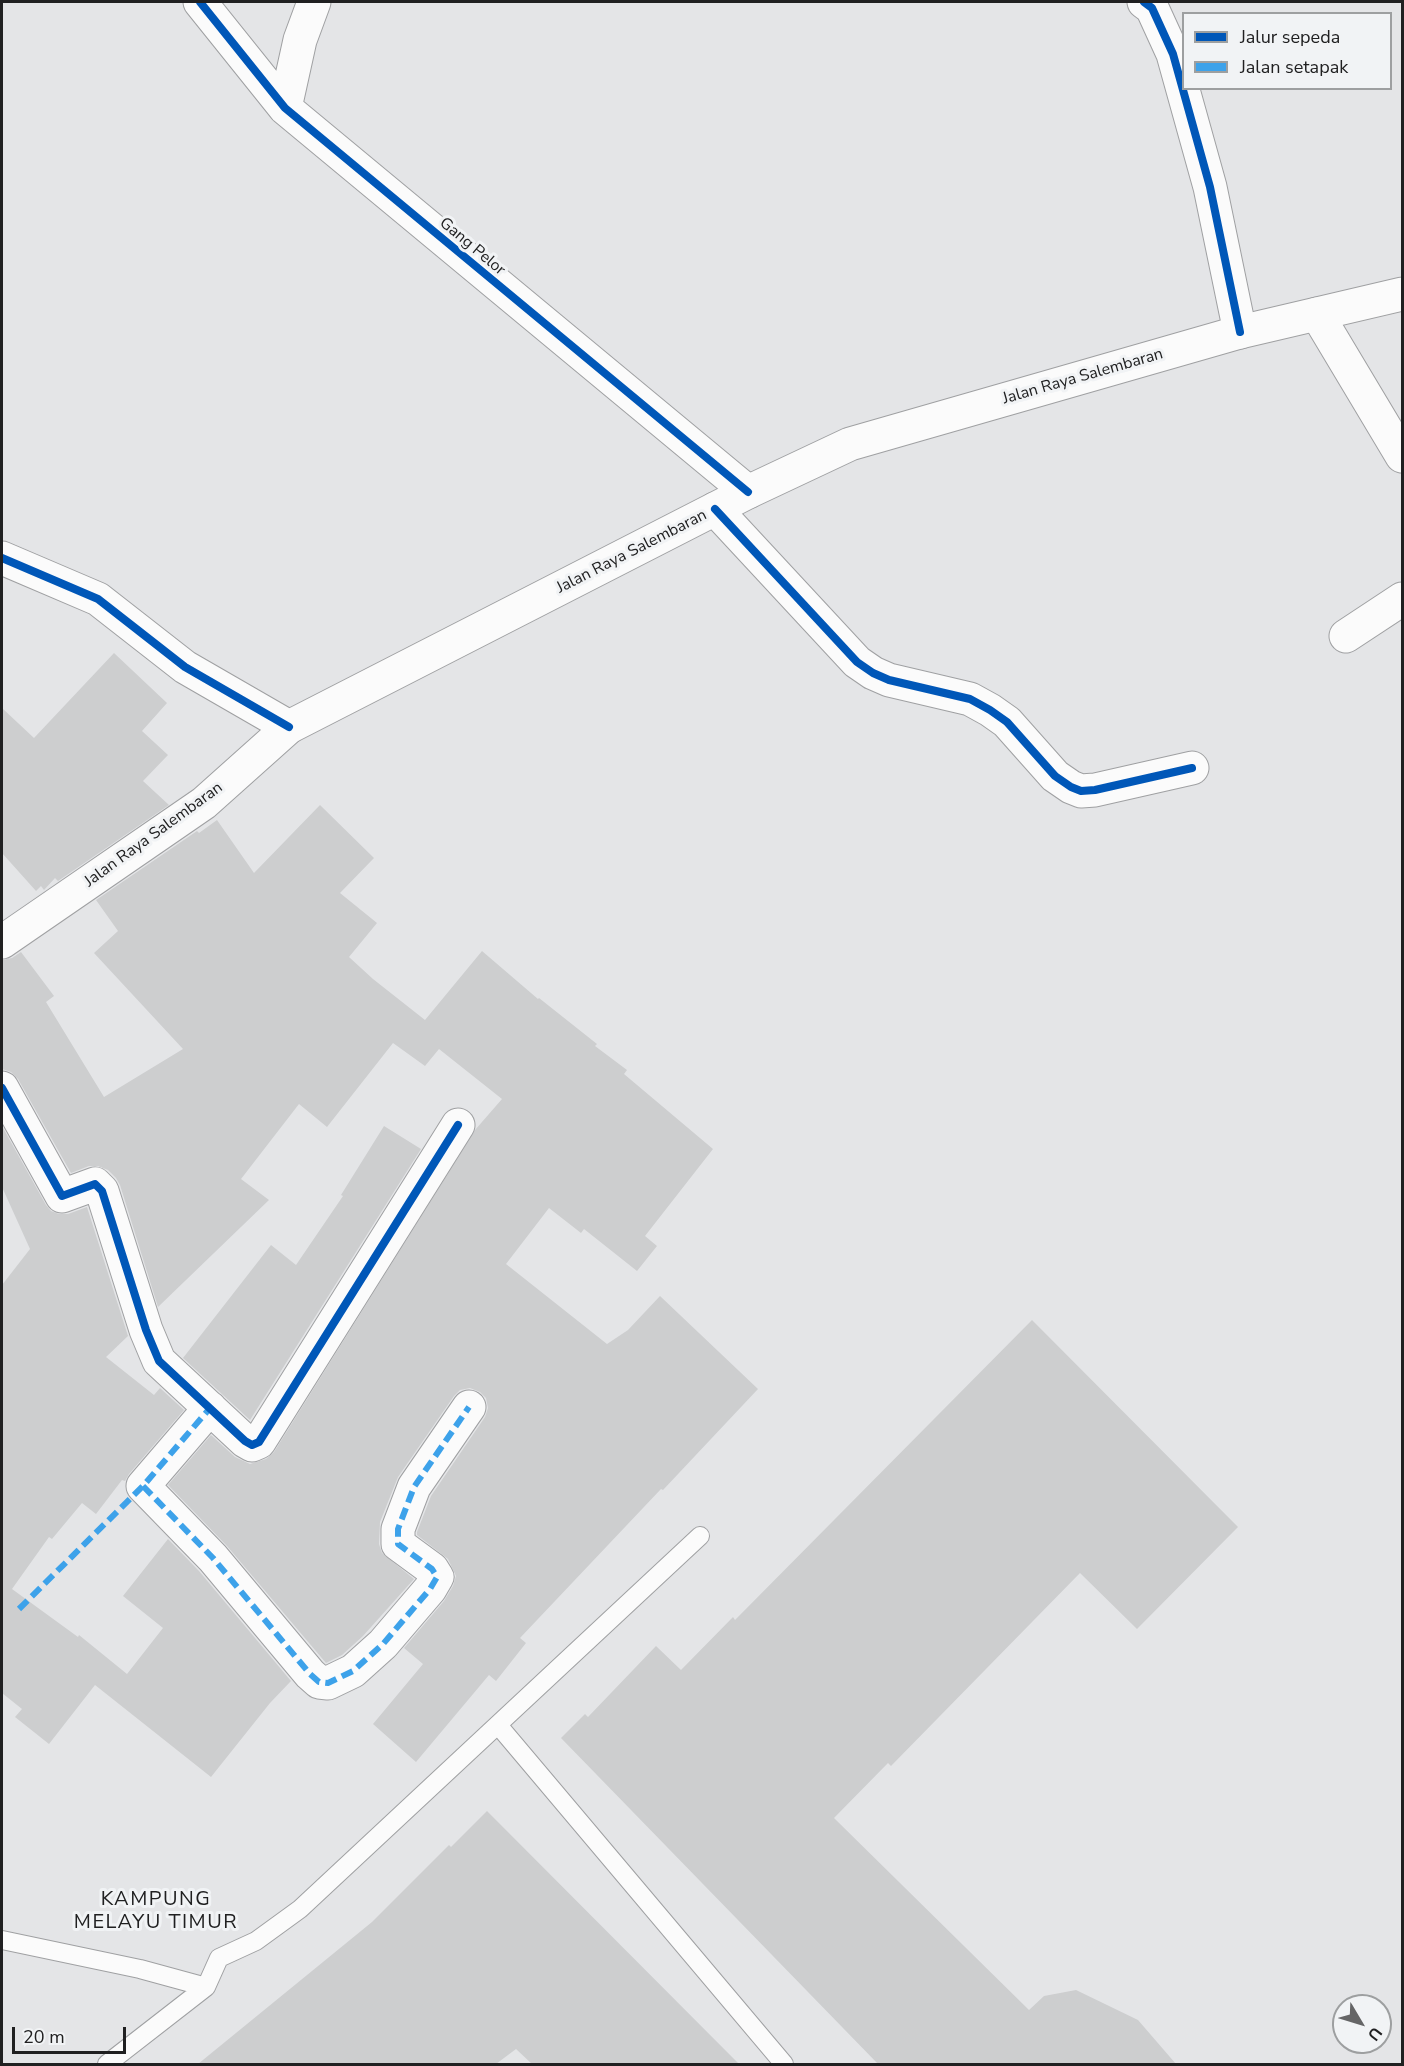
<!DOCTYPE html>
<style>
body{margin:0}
#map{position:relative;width:1404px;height:2066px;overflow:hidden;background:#e4e5e7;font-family:"Nunito Sans",sans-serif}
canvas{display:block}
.frame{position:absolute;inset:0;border:3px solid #202021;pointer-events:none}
.legend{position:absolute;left:1182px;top:12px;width:210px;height:78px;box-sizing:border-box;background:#f1f3f5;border:2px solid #9d9fa0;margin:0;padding:8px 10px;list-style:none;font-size:18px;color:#202021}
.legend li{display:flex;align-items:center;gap:12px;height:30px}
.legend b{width:30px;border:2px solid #9d9fa0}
.north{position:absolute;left:1332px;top:1994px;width:60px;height:60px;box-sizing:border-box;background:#f1f3f5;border:2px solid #9d9fa0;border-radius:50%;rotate:128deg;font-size:16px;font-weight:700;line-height:24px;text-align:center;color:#202021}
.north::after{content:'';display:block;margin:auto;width:21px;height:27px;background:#656566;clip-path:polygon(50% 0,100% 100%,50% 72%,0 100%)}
.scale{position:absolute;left:12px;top:2027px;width:114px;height:27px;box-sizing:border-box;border:3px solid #202021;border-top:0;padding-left:8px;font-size:18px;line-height:21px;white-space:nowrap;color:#202021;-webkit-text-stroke:4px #f1f3f5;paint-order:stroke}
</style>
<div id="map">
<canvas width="1404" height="2066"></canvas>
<div class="frame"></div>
<ul class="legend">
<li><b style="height:8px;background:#0057b8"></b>Jalur sepeda</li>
<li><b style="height:8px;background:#3da2ea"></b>Jalan setapak</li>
</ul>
<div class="north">U</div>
<div class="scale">20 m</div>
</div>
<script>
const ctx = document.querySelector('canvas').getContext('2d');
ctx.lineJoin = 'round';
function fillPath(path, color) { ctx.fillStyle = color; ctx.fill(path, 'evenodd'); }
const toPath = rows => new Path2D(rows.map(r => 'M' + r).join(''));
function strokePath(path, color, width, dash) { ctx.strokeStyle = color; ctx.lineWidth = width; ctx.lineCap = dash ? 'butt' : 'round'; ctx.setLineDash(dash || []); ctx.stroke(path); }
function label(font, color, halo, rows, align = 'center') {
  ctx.font = font + ' "Nunito Sans",sans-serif'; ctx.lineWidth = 6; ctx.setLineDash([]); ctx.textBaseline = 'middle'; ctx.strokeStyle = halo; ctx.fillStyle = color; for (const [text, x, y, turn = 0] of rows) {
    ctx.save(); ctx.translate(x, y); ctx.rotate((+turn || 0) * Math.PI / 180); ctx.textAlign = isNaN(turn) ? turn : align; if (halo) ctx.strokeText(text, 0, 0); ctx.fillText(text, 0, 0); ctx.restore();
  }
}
fillPath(toPath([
 [114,653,167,703,142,731,168,755,143,781,169,805,58,881,55,878,44,890,41,886,36,891,2,853,2,708,34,738],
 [320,805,374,858,340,893,377,923,349,957,373,979,425,1020,482,951,538,999,539,998,597,1044,595,1046,627,1070,624,1074,713,1149,645,1236,657,1246,637,1271,584,1229,581,1233,549,1208,506,1264,607,1344,628,1330,660,1296,758,1389,663,1490,661,1489,520,1638,526,1643,496,1681,489,1675,416,1762,373,1724,423,1664,404,1648,444,1601,453,1586,456,1576,448,1559,417,1535,417,1532,431,1496,485,1417,488,1408,486,1398,480,1392,470,1388,460,1390,454,1396,398,1477,380,1522,379,1544,382,1553,414,1579,363,1636,342,1655,326,1663,227,1546,168,1485,211,1435,235,1457,250,1464,266,1459,274,1452,475,1130,502,1099,439,1049,425,1066,393,1043,327,1127,299,1104,241,1179,269,1200,158,1307,120,1185,116,1178,108,1170,98,1166,89,1166,71,1173,18,1079,11,1072,2,1069,2,960,12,958,21,952,54,996,46,1002,104,1097,183,1049,94,953,118,931,96,900,197,831,199,833,217,820,254,873],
 [2,1126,46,1205,51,1211,59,1214,68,1214,87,1207,128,1336,106,1357,154,1395,160,1388,184,1410,129,1474,125,1481,122,1480,96,1514,82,1503,52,1539,49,1537,12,1589,78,1637,79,1635,127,1674,163,1628,123,1596,168,1539,199,1571,291,1681,270,1703,211,1777,95,1685,49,1744,15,1717,22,1709,2,1693,2,1285,30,1249,2,1187],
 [384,1126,421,1149,250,1420,183,1358,271,1245,296,1265,343,1196,341,1195],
 [1032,1320,1238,1527,1137,1629,1080,1573,891,1766,888,1763,834,1818,1029,2010,1044,1996,1076,1990,1138,2020,1176,2064,878,2064,561,1738,585,1714,588,1717,656,1646,681,1670,733,1617,735,1620],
 [487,1811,739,2064,532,2064,516,2049,496,2064,198,2064,372,1922,449,1845,451,1847]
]), '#cdcecf');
const service = toPath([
 [498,1725,784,2064],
 [2,1940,140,1969,206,1987,219,1958,256,1941,300,1909,700,1536],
 [107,2064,206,1987]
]);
const minor = toPath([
 [200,2,285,108,748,492],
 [1144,2,1152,8,1173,54,1210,187,1240,332],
 [285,108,300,40,314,2],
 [1317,314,1402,456],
 [715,509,857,662,873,673,889,680,970,699,990,710,1007,722,1055,776,1071,787,1081,791,1095,790,1192,768],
 [2,558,98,599,185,667,289,727],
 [1346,636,1402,599],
 [2,1088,62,1196,95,1184,102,1191,146,1330,159,1361,245,1441,252,1445,259,1442,458,1125],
 [210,1408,143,1486,213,1558,310,1674,319,1682,328,1683,353,1671,383,1644,430,1589,437,1577,432,1569,398,1544,398,1529,414,1487,469,1407]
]);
const secondary = toPath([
 [2,942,204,803,289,727,748,492,850,444,1240,332,1402,294]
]);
strokePath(service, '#9fa0a2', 20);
strokePath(minor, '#9fa0a2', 35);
strokePath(secondary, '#9fa0a2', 35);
strokePath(service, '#fbfbfb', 18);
strokePath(minor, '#fbfbfb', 33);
strokePath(secondary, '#fbfbfb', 33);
strokePath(toPath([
 [143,1486,213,1558,310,1674,319,1682,328,1683,353,1671,383,1644,430,1589,437,1577,432,1569,398,1544,398,1529,414,1487,469,1407],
 [19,1609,143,1486,210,1408]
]), '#3da2ea', 6, [12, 6]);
strokePath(toPath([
 [200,2,285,108,748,492],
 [1144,2,1152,8,1173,54,1210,187,1240,332],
 [715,509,857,662,873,673,889,680,970,699,990,710,1007,722,1055,776,1071,787,1081,791,1095,790,1192,768],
 [2,558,98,599,185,667,289,727],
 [2,1088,62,1196,95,1184,102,1191,146,1330,159,1361,245,1441,252,1445,259,1442,458,1125]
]), '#0057b8', 8);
label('16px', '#202021', '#f1f3f5', [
 ["Gang Pelor",472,247,40],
 ["Jalan Raya Salembaran",1083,377,-16],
 ["Jalan Raya Salembaran",632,552,-27],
 ["Jalan Raya Salembaran",154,835,-36]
]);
ctx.letterSpacing = '1.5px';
label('20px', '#202021', '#f1f3f5', [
 ["KAMPUNG",156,1900],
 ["MELAYU TIMUR",156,1923]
]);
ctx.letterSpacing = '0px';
</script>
